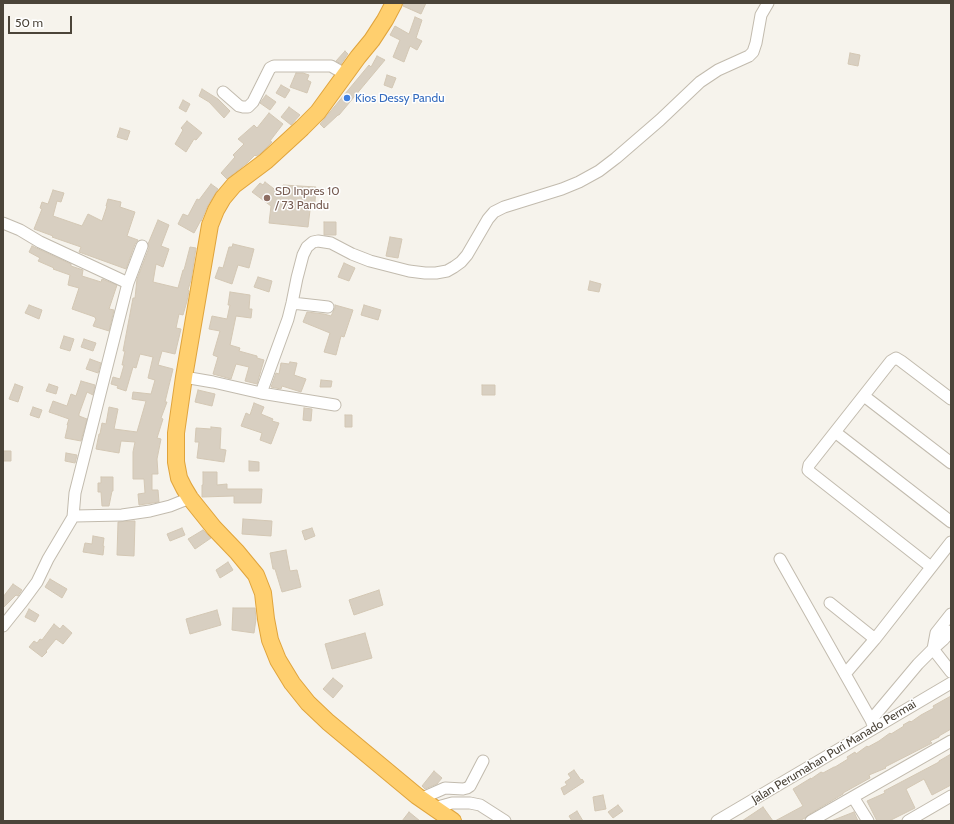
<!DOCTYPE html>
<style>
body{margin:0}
#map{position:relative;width:954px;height:824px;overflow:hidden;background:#f6f3ec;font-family:Cabin,sans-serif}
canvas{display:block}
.frame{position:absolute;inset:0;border:4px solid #4b4439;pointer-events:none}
.scale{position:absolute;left:8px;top:16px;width:64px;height:18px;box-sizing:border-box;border:2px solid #4b4439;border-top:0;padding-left:5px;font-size:12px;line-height:14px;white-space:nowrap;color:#4b4439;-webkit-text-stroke:3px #fff;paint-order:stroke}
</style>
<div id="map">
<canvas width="954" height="824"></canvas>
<div class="frame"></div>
<div class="scale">50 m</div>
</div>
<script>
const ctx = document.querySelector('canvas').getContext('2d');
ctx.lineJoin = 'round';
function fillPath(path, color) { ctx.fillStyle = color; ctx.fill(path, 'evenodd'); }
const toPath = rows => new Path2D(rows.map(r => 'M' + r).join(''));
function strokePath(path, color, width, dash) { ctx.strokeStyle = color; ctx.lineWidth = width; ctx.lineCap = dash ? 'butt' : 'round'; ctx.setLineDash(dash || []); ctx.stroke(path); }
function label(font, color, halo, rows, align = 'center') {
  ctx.font = font + ' Cabin,sans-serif'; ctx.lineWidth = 3; ctx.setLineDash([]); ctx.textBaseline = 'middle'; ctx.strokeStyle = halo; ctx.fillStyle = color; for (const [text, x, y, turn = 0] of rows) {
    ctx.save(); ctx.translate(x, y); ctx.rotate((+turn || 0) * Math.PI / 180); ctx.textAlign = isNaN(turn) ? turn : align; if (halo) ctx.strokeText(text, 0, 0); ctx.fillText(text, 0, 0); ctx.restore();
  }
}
const building = toPath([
 [403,3,426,3,421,14,403,6,403,3],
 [415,17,422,20,416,38,422,41,417,50,410,46,404,62,393,57,400,40,390,35,395,26,409,34,415,17],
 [345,51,348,54,341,64,336,61,345,51],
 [850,53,860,55,858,66,848,64,850,53],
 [377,56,385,60,339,115,338,115,324,128,320,124,369,65,371,67,377,56],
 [296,73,303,73,309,75,307,80,311,82,307,93,290,87,296,73],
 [387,75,396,78,392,88,384,85,387,75],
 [281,85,290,90,285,98,276,93,281,85],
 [202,89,218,99,230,111,224,118,209,102,199,96,202,89],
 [266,95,276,102,270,110,260,103,266,95],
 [183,100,190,104,186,112,179,108,183,100],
 [289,107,300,115,291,125,281,117,289,107],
 [269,113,283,124,270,141,272,142,260,154,256,156,255,155,247,163,227,179,221,173,235,157,233,155,244,144,238,139,254,125,257,128,269,113],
 [187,121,202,133,196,140,194,139,186,152,175,144,183,130,181,128,187,121],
 [120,128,130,131,127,140,117,137,120,128],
 [265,182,282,195,283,185,316,187,315,202,311,202,308,227,269,223,271,206,252,192,260,183,263,185,265,182],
 [211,184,218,189,208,205,201,221,201,220,194,233,178,224,183,214,188,216,197,199,199,200,211,184],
 [53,190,64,193,61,202,57,201,53,216,82,226,88,214,102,221,107,206,106,206,108,199,121,202,120,207,135,212,127,236,138,240,135,244,126,269,79,252,81,247,52,237,53,236,34,229,42,209,40,208,42,202,48,204,53,190],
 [158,220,169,225,161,246,169,249,163,267,156,264,153,282,178,288,183,270,184,270,190,247,196,248,191,280,188,290,189,291,187,301,183,315,179,314,176,328,181,329,175,354,162,351,158,365,173,369,165,402,167,402,161,418,163,419,157,438,161,439,157,459,158,474,152,474,152,490,158,490,159,502,139,505,138,494,145,493,144,479,133,479,133,452,135,442,121,441,119,453,96,449,99,434,100,434,102,423,106,424,109,407,118,409,114,429,137,432,146,401,132,399,133,392,151,394,155,380,148,378,153,357,140,354,136,368,133,367,126,391,117,388,118,386,111,384,113,377,120,379,124,365,122,365,125,351,123,351,133,298,135,298,137,279,149,248,148,244,158,220],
 [324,222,336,222,336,235,324,235,324,222],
 [390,237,402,239,398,258,386,256,390,237],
 [233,244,254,249,249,268,238,265,232,284,215,278,219,267,223,268,229,247,232,247,233,244],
 [32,246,71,264,71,266,83,270,82,276,101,282,102,279,117,285,109,309,114,310,109,331,93,326,96,319,95,318,95,317,72,309,79,288,68,285,70,275,53,269,54,268,38,261,40,258,29,252,32,246],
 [344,263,355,268,349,281,338,277,344,263],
 [258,277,272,281,269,292,254,287,258,277],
 [590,281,601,284,599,292,588,290,590,281],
 [230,292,250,295,249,309,252,309,251,318,236,316,230,345,240,348,239,351,257,356,257,358,264,360,257,384,245,381,249,367,236,364,231,379,213,374,218,357,213,355,220,331,209,329,212,316,227,319,230,305,228,305,230,292],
 [29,305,42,310,39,319,25,313,29,305],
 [335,305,353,310,344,337,341,336,336,355,324,352,330,333,303,322,307,312,324,314,331,316,335,308,335,305],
 [364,305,381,310,378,320,361,315,364,305],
 [64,336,74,339,70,351,60,348,64,336],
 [84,339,96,343,93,351,81,347,84,339],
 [90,359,101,363,98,373,86,369,90,359],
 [290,362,297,363,294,375,306,379,301,392,282,386,281,389,271,387,276,373,279,374,281,363,289,364,290,362],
 [321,380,332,381,331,387,320,387,321,380],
 [81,381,95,385,93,395,87,392,79,414,79,416,87,419,81,441,65,438,68,425,67,425,69,419,49,412,53,401,67,406,71,394,76,396,81,381],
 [15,384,23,387,18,402,9,399,15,384],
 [49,384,58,387,56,394,46,391,49,384],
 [482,385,495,385,495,395,482,395,482,385],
 [198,390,215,394,212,406,195,402,198,390],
 [254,403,264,407,261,414,273,419,272,421,279,423,271,444,260,440,262,433,241,426,246,413,250,415,254,403],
 [33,407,42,410,39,418,30,415,33,407],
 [304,408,312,409,311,421,303,420,304,408],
 [345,415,352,415,352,427,345,427,345,415],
 [211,427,221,428,220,449,226,450,224,462,197,458,199,442,195,442,196,428,211,429,211,427],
 [3,451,11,451,11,461,3,461,3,451],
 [66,453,77,455,75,463,65,461,66,453],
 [249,461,259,462,259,471,249,471,249,461],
 [203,472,217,472,217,485,227,484,227,489,262,489,261,503,234,503,234,496,202,497,202,485,203,485,203,472],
 [101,477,113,477,113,491,112,491,109,506,102,506,101,492,98,492,98,483,101,483,101,477],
 [243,519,272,521,271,536,242,534,243,519],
 [127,521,135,521,134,556,117,555,118,522,127,521],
 [182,528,185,535,170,541,167,534,182,528],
 [312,528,315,536,305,540,302,531,312,528],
 [203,530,211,538,195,549,188,539,203,530],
 [93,536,104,538,103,546,104,546,103,555,83,552,85,543,92,544,93,536],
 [286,550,290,571,297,570,301,587,282,592,275,569,273,569,270,553,286,550],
 [228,562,233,570,220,578,216,570,228,562],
 [50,579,67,589,62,598,45,587,50,579],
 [13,584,22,590,18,596,16,595,3,608,3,597,13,584],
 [379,590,383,605,354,615,349,600,379,590],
 [233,608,255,608,256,619,254,633,232,630,233,608],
 [29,609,39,615,35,622,25,617,29,609],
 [217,610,221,625,190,634,186,619,217,610],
 [54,624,60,629,63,625,72,633,63,644,56,639,46,651,47,652,42,657,29,647,34,641,37,643,40,639,42,640,54,624],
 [365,633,372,658,332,669,325,644,365,633],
 [333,678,343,686,333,698,323,689,333,678],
 [951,696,951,729,939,736,939,737,930,741,932,743,885,767,886,768,869,775,870,778,843,793,843,794,808,815,805,818,799,821,775,821,803,806,793,789,811,778,811,779,821,772,823,773,834,767,835,767,848,759,847,757,855,752,856,754,867,746,868,747,879,741,890,733,891,734,904,726,903,725,910,721,911,722,921,715,934,708,933,706,951,696],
 [951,754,951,785,932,795,924,779,906,789,915,808,889,821,877,821,867,801,885,793,884,791,939,762,939,761,951,754],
 [574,770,581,780,582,779,584,782,564,795,561,788,567,785,565,782,571,778,568,774,574,770],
 [434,771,442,778,437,784,425,789,422,786,434,771],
 [603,795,606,809,595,811,593,797,603,795],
 [618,805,623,811,613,818,608,812,618,805],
 [763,807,773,821,742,821,763,807],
 [577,811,583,821,572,821,569,816,577,811],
 [409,812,420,821,402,821,409,812],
 [854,812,858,821,831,821,854,812]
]);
fillPath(building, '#d8cfc1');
strokePath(building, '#d3c7b4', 1);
const minor = toPath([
 [223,92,239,106,243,107,248,107,253,102,270,68,274,66,331,66,345,74],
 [3,223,20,230,40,242,128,283,75,493,73,517,48,559,37,582,23,601,3,626],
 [128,283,142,246],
 [292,303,328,307],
 [184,377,213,382,261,393,335,405],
 [261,393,288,319,292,303,297,278,303,255,307,247,313,242,318,241,331,243,352,254,370,261,409,271,425,273,436,273,447,271,454,267,461,262,467,255,488,219,494,212,504,207,562,189,579,182,599,171,616,158,660,120,700,82,718,70,749,56,753,52,756,43,761,15,768,3],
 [864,396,951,463],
 [835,432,951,522],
 [73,517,75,516,122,515,150,511,170,506,190,498],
 [780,559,871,720,874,728],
 [931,567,810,472,808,470,809,465,891,361,896,358,901,361,951,399],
 [830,603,875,639],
 [951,614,936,633,933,649,951,672],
 [845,674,875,639,951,542],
 [871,720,918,664,933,649,943,640,951,631],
 [853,797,868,821],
 [420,799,445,788,463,789,467,788,470,786,483,761],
 [434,808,452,803,470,803,480,805,505,821],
 [717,821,951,683],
 [811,821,951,741],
 [908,821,951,796]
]);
const highway = toPath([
 [394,3,385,20,372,40,358,57,318,112,302,128,266,161,234,185,223,198,216,210,210,225,184,377,176,433,176,462,179,478,184,488,190,498,214,528,237,552,256,575,263,593,266,619,270,640,278,660,292,683,308,703,328,722,417,796,453,821]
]);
strokePath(minor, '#c2bbae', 13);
strokePath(highway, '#e0a43c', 18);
strokePath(minor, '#fff', 11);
strokePath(highway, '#ffcf6e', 16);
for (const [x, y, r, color] of [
 [347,98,4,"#3f7fe0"],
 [267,198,4,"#8d6e63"]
]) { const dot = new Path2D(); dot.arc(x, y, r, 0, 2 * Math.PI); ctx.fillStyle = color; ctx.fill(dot); strokePath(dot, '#fff', 1.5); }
label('12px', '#366cbe', '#fff', [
 ["Kios Dessy Pandu",355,98]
], 'left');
label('12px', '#785e54', '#fff', [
 ["SD Inpres 10",275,191],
 ["/ 73 Pandu",275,205]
], 'left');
label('12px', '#4b4439', '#fff', [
 ["Jalan Perumahan Puri Manado Permai",834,752,-31]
]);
</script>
